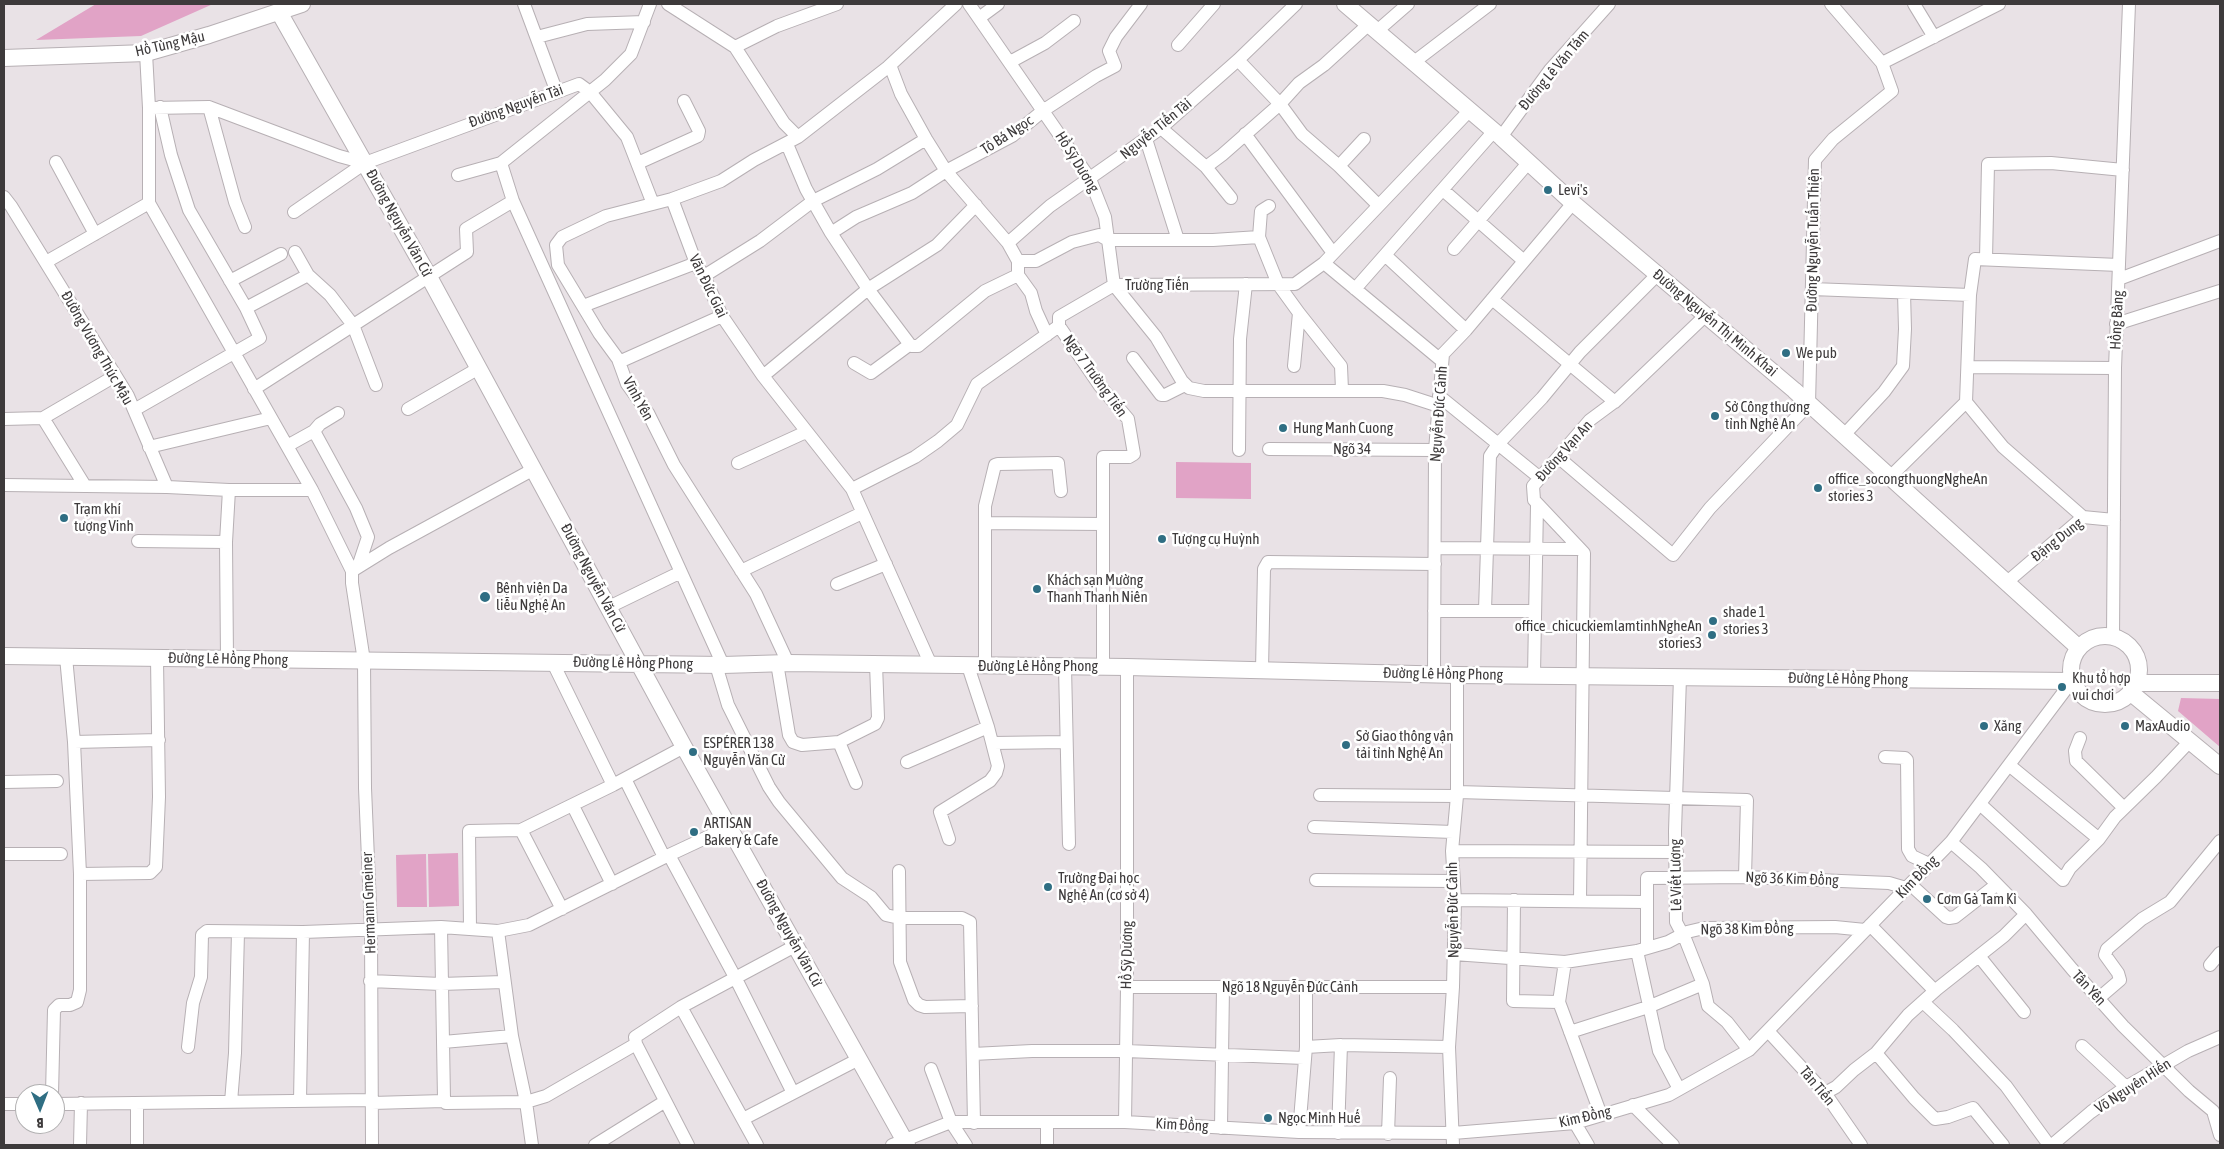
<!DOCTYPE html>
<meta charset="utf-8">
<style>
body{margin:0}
#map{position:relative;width:2224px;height:1149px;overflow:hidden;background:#e9e2e6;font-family:"Asap Condensed",sans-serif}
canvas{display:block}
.frame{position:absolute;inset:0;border:5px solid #3d3a3b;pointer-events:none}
.north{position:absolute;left:15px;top:1084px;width:50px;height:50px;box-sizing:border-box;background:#fff;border:1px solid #b1b0b1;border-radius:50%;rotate:179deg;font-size:14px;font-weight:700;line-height:20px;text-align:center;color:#3d3a3b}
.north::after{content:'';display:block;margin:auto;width:18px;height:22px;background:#2f6e83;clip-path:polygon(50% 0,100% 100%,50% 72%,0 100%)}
</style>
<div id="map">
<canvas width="2224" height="1149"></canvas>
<div class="frame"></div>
<div class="north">B</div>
</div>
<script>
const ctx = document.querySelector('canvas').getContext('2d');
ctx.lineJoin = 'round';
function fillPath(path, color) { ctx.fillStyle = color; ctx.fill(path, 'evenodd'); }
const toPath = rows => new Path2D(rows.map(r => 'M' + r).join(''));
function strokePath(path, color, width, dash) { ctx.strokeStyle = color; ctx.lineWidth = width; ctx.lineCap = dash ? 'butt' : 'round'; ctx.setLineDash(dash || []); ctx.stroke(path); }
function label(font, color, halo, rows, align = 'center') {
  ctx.font = font + ' "Asap Condensed",sans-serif'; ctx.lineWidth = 5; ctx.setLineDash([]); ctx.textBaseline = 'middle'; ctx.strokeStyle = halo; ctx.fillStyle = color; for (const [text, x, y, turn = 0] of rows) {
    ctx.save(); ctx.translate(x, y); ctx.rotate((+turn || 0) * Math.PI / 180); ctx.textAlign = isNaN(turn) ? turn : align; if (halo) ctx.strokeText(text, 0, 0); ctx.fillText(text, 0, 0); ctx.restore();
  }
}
fillPath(toPath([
 [96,4,213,4,141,36,36,40],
 [1176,462,1251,463,1251,499,1176,498],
 [2181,698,2220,699,2220,747,2178,711],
 [458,853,459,906,429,907,428,854],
 [426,854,427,907,397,907,396,855]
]), '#e1a3c6');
const minor = toPath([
 [524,4,556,90],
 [650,4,631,54,605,80,501,163,513,201,723,665],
 [668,4,735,47,784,123,798,137],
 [969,4,1090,179,1105,217,1114,285],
 [1831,4,1882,63],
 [1914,4,1934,37],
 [979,18,998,4],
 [1377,31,1408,4],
 [537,37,587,24,644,22],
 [1178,45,1214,4],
 [735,47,777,26,837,4],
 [146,53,149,108,149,203,312,490,352,571,352,583,364,661,365,788,371,930,372,1145],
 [1238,60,1280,104,1302,134,1339,166,1378,205],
 [1010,62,1045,43,1074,21],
 [1414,62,1490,4],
 [890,65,901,94,926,139,946,171,1008,243,1018,261,1018,275,1031,293,1036,311,1047,335],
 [209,107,235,202,245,227],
 [151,108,209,107,339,156,365,163],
 [1161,128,1206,167,1222,155,1280,104,1299,83,1324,65,1369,24],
 [1245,134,1333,253],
 [1501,137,1550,70,1609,4],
 [1146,139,1178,240],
 [787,144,806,189,831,233,868,289,911,346,918,346,985,291,1018,275],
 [56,162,95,234],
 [638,163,698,136,699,131,684,101],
 [1339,166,1364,139],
 [1206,167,1231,198],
 [458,175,501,163],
 [1443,190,1524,261],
 [4,197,11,206,128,396,167,487,229,490,226,542,227,659],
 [672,199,606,216,562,237,556,245,558,265,599,333,618,359,627,384,648,413,674,465,756,594,788,663],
 [1269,206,1261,211,1259,237,1278,284,1299,313,1341,366,1342,390],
 [294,212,365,163,579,84,590,92,627,137,653,204],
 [831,233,856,217,912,193,946,171,1012,136,1044,110,1096,76,1115,66,1109,51,1116,37,1141,4],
 [1008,243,1050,206,1161,128,1238,60,1296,4],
 [1454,249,1529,162],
 [295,252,308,275,330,295,353,325,376,385],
 [1385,255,1466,330],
 [1986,259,1988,164,2051,163,2123,170],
 [1018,261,1036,261,1072,242,1099,235,1108,240,1213,240,1259,237],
 [46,262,149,203],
 [1324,263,1442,361],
 [704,276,760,241,813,201,877,169,926,139],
 [2119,279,2220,241],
 [230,281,281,254],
 [1114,285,1156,337,1182,381,1189,388,1204,391,1383,391,1405,395,1439,406],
 [1355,289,1494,131],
 [1812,289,1970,295],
 [1492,299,1615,402],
 [583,306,696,263],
 [246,308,308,275],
 [2116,324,2220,291],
 [1059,326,1100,386,1128,419,1134,454,1129,457,1103,457,1103,667],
 [1133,358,1161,395,1165,395,1185,385],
 [619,362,722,316],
 [854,363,871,373,909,345],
 [1294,366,1299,313],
 [1968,367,2115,368],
 [763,376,868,289,937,245,976,205],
 [254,389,467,252,466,229,513,201],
 [1439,396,1540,478],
 [1966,402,2003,447,2083,517],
 [408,409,479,368],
 [134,410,260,338,246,308,189,210,171,155,160,107],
 [43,418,85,486],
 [4,419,43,418,115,376],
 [314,431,320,424,338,413],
 [1844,435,1884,392,1903,366,1905,329,1904,293],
 [287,446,314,431,356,508,368,537,358,567],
 [149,447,271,418],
 [1269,449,1435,450],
 [1239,450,1240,339,1246,284],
 [1558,457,1673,555,1710,508,1809,404,1815,160,1833,139,1892,91,1882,63,1999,4],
 [738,463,806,432],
 [1890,477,1966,402,1970,295,1975,259,2119,265],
 [4,485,167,487],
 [852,489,915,457,938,441,957,425,977,384,1059,326,1059,317,1114,285,1295,284,1324,263,1470,110],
 [229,490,312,490],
 [985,523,1103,524],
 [138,541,226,542],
 [1435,548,1579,549],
 [352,571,389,548,534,469],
 [741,571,862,513],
 [2007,582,2083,517,2114,520],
 [837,584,886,564],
 [609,607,681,572],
 [1485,610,1490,456,1498,444,1542,398,1580,352,1658,274],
 [1434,611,1534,611],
 [2113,637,2115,368,2129,4],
 [553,663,613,785],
 [777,663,789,735,793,742,802,745,839,742,875,724,878,718,876,664],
 [716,665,728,705,769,787,779,802,842,878,871,897,886,915,899,918,962,918,970,922,974,1123],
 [931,665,852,489,763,376,722,316,704,276,697,266,672,199,721,181,754,160,798,137,888,67,956,4],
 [985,666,985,506,995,465,998,464,1058,463,1061,491],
 [1065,667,1069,844],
 [1262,670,1264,569,1268,562,1435,564],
 [1434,674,1435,450,1443,354,1466,330,1573,203],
 [1534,675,1537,505],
 [1680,677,1675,831,1676,922,1686,941,1703,984,1708,1006,1727,1022,1749,1050],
 [2080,738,2075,751,2076,761,2124,808],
 [74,742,159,740],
 [839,742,856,783],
 [993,743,1066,742],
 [1885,757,1905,758,1907,760,1908,849,1912,856,1929,864],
 [907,762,988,727],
 [2009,765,2099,839],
 [625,779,664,857],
 [4,782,57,781],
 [1457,792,1747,800,1745,877],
 [1320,795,1457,796],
 [1980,804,2063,880,2070,868,2099,839,2115,817,2156,777,2190,741],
 [573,806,612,884],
 [1314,827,1453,832],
 [521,830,562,909],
 [949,839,940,812,990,781,996,773,998,766,988,727,968,666],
 [1951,842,1981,868,2026,914,2072,969,2123,1026,2189,1091,2213,1111,2220,1135],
 [1452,851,1677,852],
 [4,854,61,854],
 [669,855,736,979,793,1093],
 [899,871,900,962,914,1000,919,1005,925,1007,972,1006],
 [80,874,150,873,156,867,159,797,157,659],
 [1316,880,1453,881],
 [1910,884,1946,917,1949,918,1955,917,1996,885],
 [1455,900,1646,902],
 [1514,900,1513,1001,1559,1002],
 [1580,901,1584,553,1534,500,1533,486,1590,420,1617,400,1706,315],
 [1870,925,1935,991],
 [441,927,444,1099,446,1103,526,1102,546,1096,636,1044],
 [470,929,469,831,521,830,613,785,684,747],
 [498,931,512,1036,526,1102,532,1145],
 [1647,947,1647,878,1745,877,1889,883,1906,888],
 [1637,951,1659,1051,1679,1089],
 [1454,954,1565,962,1637,951,1668,942,1687,932,1704,928,1835,927,1865,930],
 [1979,956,2024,1012],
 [1565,962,1559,1002,1601,1115],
 [2210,965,2220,953],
 [370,981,441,984,503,982],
 [1127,987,1453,987],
 [2099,998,2120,980,2118,973,2105,955,2107,949,2142,919,2170,902,2220,841],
 [1923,1002,1953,1030,2006,1086,2049,1145],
 [681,1007,757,1145],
 [1768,1031,1825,1093,1861,1145],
 [1570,1032,1648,1007,1703,984],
 [443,1042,512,1036],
 [2082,1046,2126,1087],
 [188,1047,193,1003,201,977,202,935,207,931,303,932,441,927,498,931,529,925,669,855,729,827],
 [1306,1047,1341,1045,1449,1047],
 [1876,1053,1914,1098,1935,1119,1948,1117,1973,1108,2003,1145],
 [973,1054,1032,1051,1126,1051,1304,1058],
 [931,1069,951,1122,966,1145],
 [1825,1093,1836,1087,1854,1070,1876,1053,1908,1015,1937,989,2004,936,2026,914],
 [52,1094,54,1010,59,1005,70,1005,77,1002,80,990,80,874,74,742,66,657],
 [300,1101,303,932],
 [231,1102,235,1053,238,932],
 [372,1103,444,1101],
 [4,1104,25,1104],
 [55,1104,372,1100],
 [1633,1105,1673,1145],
 [743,1119,859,1059],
 [1125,1122,1127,987,1127,667],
 [1575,1123,1588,1145],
 [1221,1128,1223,987],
 [1299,1132,1306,1047,1306,987],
 [1338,1133,1341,1045],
 [1388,1134,1390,1078],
 [80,1145,81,1103],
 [137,1145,137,1103],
 [595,1145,664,1102],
 [688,1145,636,1044,635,1037,681,1007,795,946],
 [892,1145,951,1122,1125,1122,1299,1132,1453,1133,1575,1123,1669,1095,1749,1050,1951,842,2072,681],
 [1047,1145,1047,1124],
 [1453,1145,1449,1047,1453,987,1455,900,1452,851,1457,796,1457,675],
 [2052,1145,2091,1112,2126,1087,2188,1051,2220,1037]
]);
const major = toPath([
 [1345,4,1501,137,1573,203,1794,390,2079,648],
 [279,12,428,275,684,747,907,1145],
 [4,58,146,53,209,35,302,4],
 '2071 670a34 34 0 1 1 68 0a34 34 0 1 1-68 0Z',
 [4,656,723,665,788,663,1127,667,1457,675,2072,681],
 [2137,683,2220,683],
 [2130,692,2220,766]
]);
strokePath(minor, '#b7b0b4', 14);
strokePath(major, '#b7b0b4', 18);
strokePath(minor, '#fff', 12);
strokePath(major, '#fff', 16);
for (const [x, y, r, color] of [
 [1548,190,5,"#2f6e83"],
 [1786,353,5,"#2f6e83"],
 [1715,416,5,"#2f6e83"],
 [1283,428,5,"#2f6e83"],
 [1818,488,5,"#2f6e83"],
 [64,518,5,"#2f6e83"],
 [1162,539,5,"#2f6e83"],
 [1037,589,5,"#2f6e83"],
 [485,597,6,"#2f6e83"],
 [1713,621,5,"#2f6e83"],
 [1712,635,5,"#2f6e83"],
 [2062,687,5,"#2f6e83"],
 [1984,726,5,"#2f6e83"],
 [2125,726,5,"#2f6e83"],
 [1346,745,5,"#2f6e83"],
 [693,752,5,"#2f6e83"],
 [694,832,5,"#2f6e83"],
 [1048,887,5,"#2f6e83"],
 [1927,899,5,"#2f6e83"],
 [1268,1118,5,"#2f6e83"]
]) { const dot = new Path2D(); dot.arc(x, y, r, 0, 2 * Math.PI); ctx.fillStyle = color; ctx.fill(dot); strokePath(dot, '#fff', 2); }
label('15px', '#3d3a3b', '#fff', [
 ["Hồ Tùng Mậu",170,44,-13],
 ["Đường Lê Văn Tám",1554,70,-50],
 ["Đường Nguyễn Tài",516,106,-20],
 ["Nguyễn Tiến Tài",1156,129,-39],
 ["Tô Bá Ngọc",1007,135,-33],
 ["Hồ Sỹ Dương",1077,162,58],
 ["Đường Nguyễn Văn Cừ",399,223,61],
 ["Đường Nguyễn Tuấn Thiện",1813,240,-89],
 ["Trường Tiến",1157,285],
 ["Văn Đức Giai",708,286,64],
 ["Hồng Bàng",2117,320,-87],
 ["Đường Nguyễn Thị Minh Khai",1715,323,40],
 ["Đường Vương Thúc Mậu",97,348,60],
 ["Ngõ 7 Trường Tiến",1095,376,54],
 ["Vĩnh Yên",638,399,61],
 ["Nguyễn Đức Cảnh",1439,414,-86],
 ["Ngõ 34",1352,449],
 ["Đường Vạn An",1564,451,-48],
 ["Đặng Dung",2057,540,-38],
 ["Đường Nguyễn Văn Cừ",593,578,62],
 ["Đường Lê Hồng Phong",228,659,1],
 ["Đường Lê Hồng Phong",633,663,1],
 ["Đường Lê Hồng Phong",1038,666],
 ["Đường Lê Hồng Phong",1443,674,1],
 ["Đường Lê Hồng Phong",1848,679,1],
 ["Lê Viết Lượng",1676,875,-91],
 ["Kim Đồng",1917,877,-46],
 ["Ngõ 36 Kim Đồng",1792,879,2],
 ["Hermann Gmeiner",369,903,-92],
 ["Nguyễn Đức Cảnh",1453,910,-91],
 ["Ngõ 38 Kim Đồng",1747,929,-1],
 ["Đường Nguyễn Văn Cừ",789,933,61],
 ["Hồ Sỹ Dương",1127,955,-89],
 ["Ngõ 18 Nguyễn Đức Cảnh",1290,987],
 ["Tân Yên",2089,988,47],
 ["Tân Tiến",1817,1086,50],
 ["Võ Nguyên Hiến",2133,1086,-33],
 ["Kim Đồng",1585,1117,-13],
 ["Kim Đồng",1182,1125,3]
]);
label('15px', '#3d3a3b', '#fff', [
 ["Levi's",1558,190],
 ["We pub",1796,353],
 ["Sở Công thương",1725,407],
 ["tỉnh Nghệ An",1725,424],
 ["Hung Manh Cuong",1293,428],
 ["office_socongthuongNgheAn",1828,479],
 ["stories 3",1828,496],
 ["Trạm khí",74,509],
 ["tượng Vinh",74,526],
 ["Tượng cụ Huỳnh",1172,539],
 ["Khách sạn Mường",1047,580],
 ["Thanh Thanh Niên",1047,597],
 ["Bệnh viện Da",496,588],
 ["liễu Nghệ An",496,605],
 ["shade 1",1723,612],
 ["stories 3",1723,629],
 ["office_chicuckiemlamtinhNgheAn",1702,626,"right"],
 ["stories3",1702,643,"right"],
 ["Khu tổ hợp",2072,678],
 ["vui chơi",2072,695],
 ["Xăng",1994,726],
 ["MaxAudio",2135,726],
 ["Sở Giao thông vận",1356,736],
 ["tải tỉnh Nghệ An",1356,753],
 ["ESPÉRER 138",703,743],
 ["Nguyễn Văn Cừ",703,760],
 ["ARTISAN",704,823],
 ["Bakery & Cafe",704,840],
 ["Trường Đại học",1058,878],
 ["Nghệ An (cơ sở 4)",1058,895],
 ["Cơm Gà Tam Kì",1937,899],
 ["Ngọc Minh Huế",1278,1118]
], 'left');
</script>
